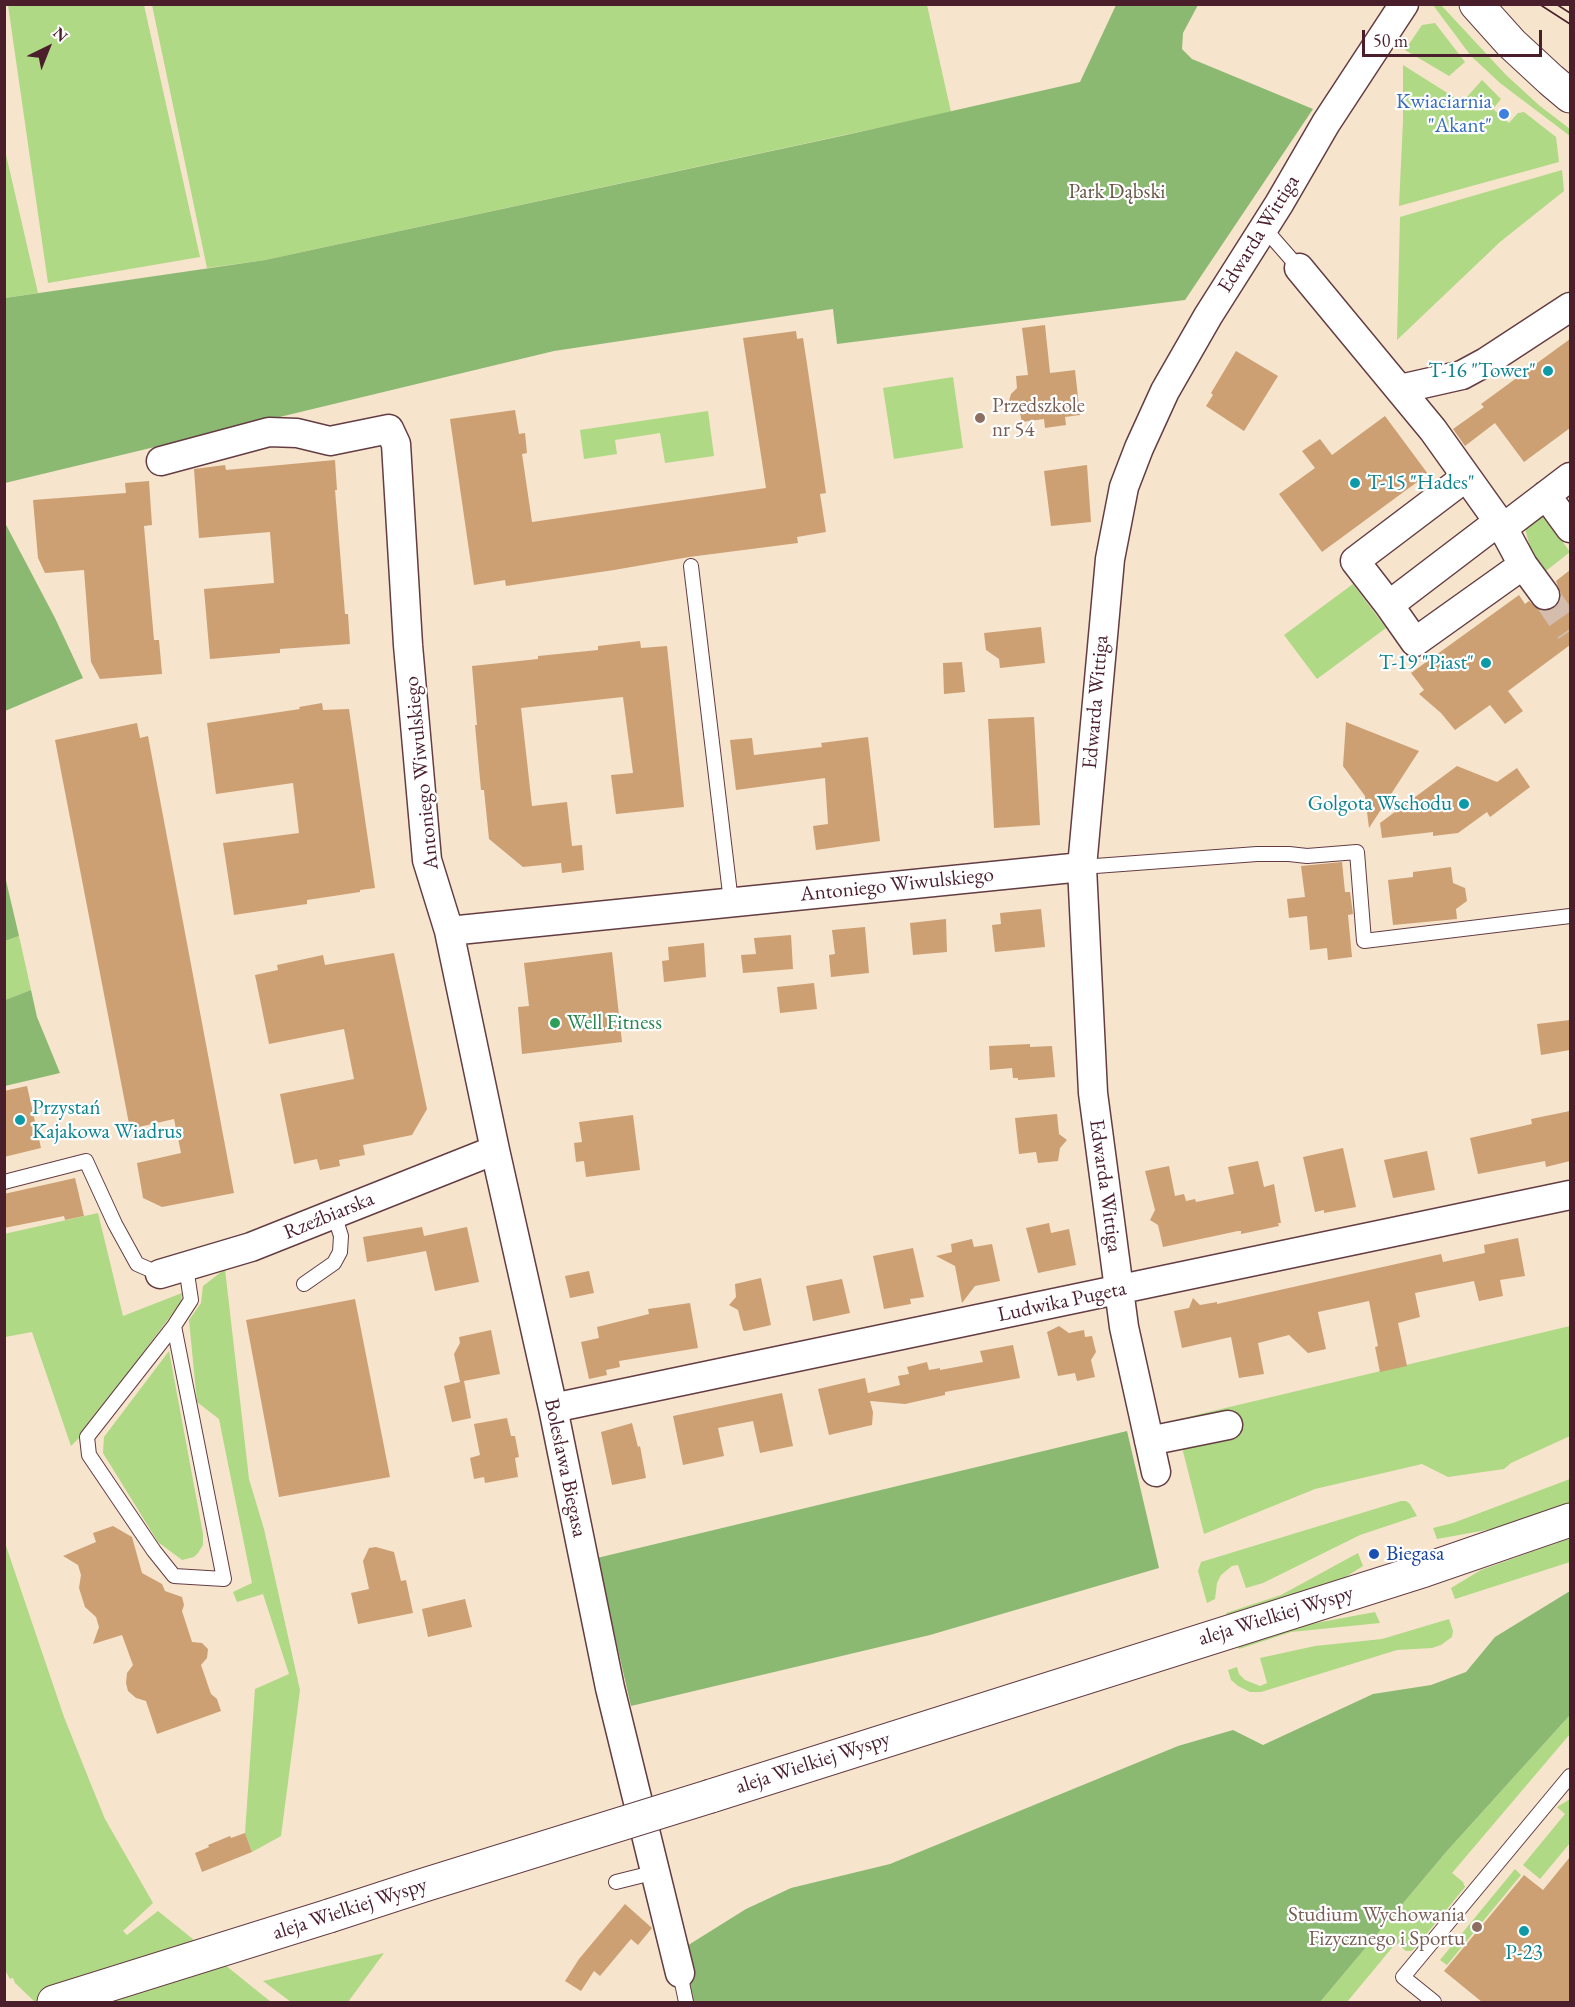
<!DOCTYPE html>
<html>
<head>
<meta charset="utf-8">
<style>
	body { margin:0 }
	#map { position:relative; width:1575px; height:2007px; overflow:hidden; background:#f6e4cd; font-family:"EB Garamond",serif }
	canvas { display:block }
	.frame { position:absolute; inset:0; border:6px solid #4a1f2b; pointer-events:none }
	.north { position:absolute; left:18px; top:18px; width:60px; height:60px; -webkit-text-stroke:4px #fff; paint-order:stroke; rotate:43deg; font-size:16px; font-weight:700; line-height:24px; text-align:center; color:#4a1f2b }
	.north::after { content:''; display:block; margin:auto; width:21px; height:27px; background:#4a1f2b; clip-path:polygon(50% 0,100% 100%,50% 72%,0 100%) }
	.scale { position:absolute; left:1362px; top:30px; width:180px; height:27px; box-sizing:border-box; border:3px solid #4a1f2b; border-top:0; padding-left:8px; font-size:18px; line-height:21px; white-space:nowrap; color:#4a1f2b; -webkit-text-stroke:4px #fff; paint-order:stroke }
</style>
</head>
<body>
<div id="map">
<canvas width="1575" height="2007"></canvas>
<div class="frame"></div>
<div class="north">N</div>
<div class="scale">50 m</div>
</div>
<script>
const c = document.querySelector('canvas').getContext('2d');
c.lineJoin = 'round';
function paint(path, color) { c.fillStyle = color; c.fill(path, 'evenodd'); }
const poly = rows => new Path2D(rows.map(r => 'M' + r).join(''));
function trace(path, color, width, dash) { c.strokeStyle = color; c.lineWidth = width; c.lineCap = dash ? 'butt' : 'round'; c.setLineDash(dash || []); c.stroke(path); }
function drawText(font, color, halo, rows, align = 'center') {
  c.font = font + ' "EB Garamond",serif'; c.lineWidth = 4.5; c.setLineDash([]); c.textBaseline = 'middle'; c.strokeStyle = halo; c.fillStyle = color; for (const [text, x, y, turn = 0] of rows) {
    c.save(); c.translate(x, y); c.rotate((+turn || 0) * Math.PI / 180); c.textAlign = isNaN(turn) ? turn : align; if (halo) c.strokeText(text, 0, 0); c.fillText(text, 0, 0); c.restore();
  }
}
const green = poly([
	[8,5,144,5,200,257,48,283],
	[152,5,927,5,951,112,265,260,207,268],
	[1433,5,1441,5,1506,75,1540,106,1570,129,1570,136,1500,83,1471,56],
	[1435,23,1465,62,1449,76,1405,50,1422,25],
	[1403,65,1457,99,1467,97,1482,80,1501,99,1493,109,1509,123,1518,113,1524,112,1556,137,1559,162,1399,206,1403,121],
	[4,146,38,293,5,298,4,298],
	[1562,170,1564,191,1500,242,1397,340,1400,217],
	[953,377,963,448,894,459,883,388],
	[708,411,714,456,665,463,660,433,615,440,617,454,584,459,580,430],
	[1539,509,1570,552,1542,574,1532,556,1526,532,1526,526],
	[1353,584,1386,628,1317,679,1284,635],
	[19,936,31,990,5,1000,5,941],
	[98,1213,123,1316,182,1293,181,1302,80,1437,71,1446,32,1332,5,1337,4,1234],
	[225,1269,249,1479,264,1529,300,1690,281,1836,252,1852,245,1833,255,1689,289,1674,263,1594,237,1602,233,1592,252,1583,219,1419,197,1402,189,1320,201,1303,203,1286],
	[1570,1326,1570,1436,1511,1463,1504,1469,1448,1477,1422,1464,1315,1489,1204,1534,1175,1420],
	[169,1351,203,1534,203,1545,198,1553,194,1557,182,1560,158,1542,103,1453,104,1437],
	[1570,1479,1570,1505,1508,1526,1437,1539,1433,1528,1453,1523],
	[1401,1501,1406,1501,1410,1504,1417,1516,1360,1535,1263,1583,1246,1588,1238,1565,1232,1566,1221,1575,1217,1583,1215,1599,1207,1603,1198,1571,1201,1562],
	[1570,1538,1570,1562,1455,1599,1451,1588,1481,1570],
	[4,1540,64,1717,90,1782,105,1819,153,1903,123,1931,127,1935,158,1911,271,2002,32,2002,13,1985,4,1968],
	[1358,1553,1363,1566,1344,1578,1326,1587,1227,1616,1226,1613,1281,1595],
	[1375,1612,1380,1623,1291,1632,1239,1649,1237,1644,1305,1625],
	[1449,1619,1453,1631,1452,1637,1441,1645,1432,1648,1397,1650,1261,1692,1250,1692,1238,1686,1231,1680,1228,1670,1237,1667,1239,1674,1245,1680,1260,1686,1267,1683,1260,1658,1315,1646,1382,1639],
	[1570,1715,1570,1734,1452,1873,1463,1882,1465,1887,1415,1948,1411,1951,1406,1951,1396,1943,1347,2002,1320,2002,1447,1851],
	[1570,1799,1570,1843,1540,1879,1523,1865,1565,1814,1557,1807],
	[1515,1869,1521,1875,1447,1965,1440,1960],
	[384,1953,348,2002,291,2002,263,1981]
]);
const forest = poly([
	[1116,5,1198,5,1183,33,1182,49,1192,59,1313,109,1185,300,837,344,833,309,554,351,5,483,5,298,265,260,846,135,1080,82],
	[4,521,55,618,83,678,5,711],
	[4,872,19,936,5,941,4,941],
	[31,990,37,1017,60,1073,5,1086,5,1000],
	[1127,1431,1159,1568,930,1635,631,1706,597,1558],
	[1570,1591,1570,1715,1447,1851,1320,2002,693,2002,682,1949,746,1909,791,1888,890,1864,1178,1746,1233,1730,1263,1745,1373,1694,1431,1685,1466,1672,1495,1637]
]);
const pier = poly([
	[13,1978,15,1983,35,2002,5,2002,5,1980]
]);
const building = poly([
	[1045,325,1050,373,1075,370,1080,415,1065,417,1066,425,1045,428,1044,419,1022,422,1020,413,1009,401,1011,394,1017,388,1016,376,1028,375,1022,328],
	[796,331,797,339,803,338,807,364,826,493,820,494,826,532,797,537,798,543,689,557,614,570,506,586,505,580,474,585,450,419,515,410,519,434,525,433,527,453,522,454,532,522,766,488,743,338],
	[1570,339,1570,428,1524,462,1495,423,1465,446,1453,429,1484,407,1481,404],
	[1236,351,1278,376,1244,431,1206,406,1213,395,1211,393],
	[1385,416,1428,474,1322,552,1279,494,1315,468,1302,451,1320,439,1332,455],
	[335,460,337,490,335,490,345,614,348,614,350,644,280,649,280,653,210,659,204,589,274,583,270,532,199,538,194,469,225,465,226,470],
	[1087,465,1091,522,1051,526,1044,471],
	[149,481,152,525,144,526,154,640,159,640,162,674,100,679,91,662,84,570,45,573,38,558,33,500,126,493,125,483],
	[1570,570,1570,645,1508,691,1523,711,1505,724,1490,705,1455,730,1441,713,1419,694,1424,690,1411,673,1519,595,1525,604,1529,601,1539,610,1547,611,1554,609,1560,602,1561,594,1556,581],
	[1041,627,1045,663,1000,668,999,659,986,650,984,633],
	[640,641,641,648,667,646,684,807,616,814,611,775,633,773,623,697,521,708,532,806,567,802,572,846,582,845,584,870,562,873,561,863,523,867,489,839,484,790,481,790,475,725,477,725,472,666,538,659,538,656,598,650,598,646],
	[962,662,965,692,944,694,943,663],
	[322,703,323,710,349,709,375,888,360,890,360,892,307,900,307,904,234,915,223,843,299,833,293,783,216,794,207,723,300,709,299,707],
	[1034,717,1040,825,994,828,988,719],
	[1346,722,1419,751,1369,828,1365,796,1343,766],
	[137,723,140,738,148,736,234,1193,162,1207,143,1198,137,1163,181,1153,174,1119,130,1129,55,740],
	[868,737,880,841,816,850,813,826,828,824,825,778,736,790,730,740,752,738,754,755,822,747,821,743],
	[1457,766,1497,782,1517,768,1530,787,1490,817,1487,812,1458,833,1433,836,1433,832,1382,838,1380,823],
	[1342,862,1345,892,1350,892,1353,914,1348,915,1352,957,1328,960,1327,948,1310,950,1307,916,1289,918,1287,899,1305,897,1301,866],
	[1451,867,1453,883,1465,888,1467,901,1456,909,1457,919,1393,925,1388,880,1413,877,1413,872],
	[1041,909,1045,947,995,952,992,925,1001,924,1000,913],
	[946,919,947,952,913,955,910,923],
	[865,927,869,973,831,977,829,955,835,954,832,930],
	[791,935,793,969,743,973,741,955,756,954,754,938],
	[704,943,706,977,664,982,662,961,669,960,668,947],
	[612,952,622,1042,522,1054,518,1007,529,1006,524,963],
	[394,953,427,1109,412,1135,363,1145,365,1155,339,1160,340,1166,320,1170,317,1159,294,1164,280,1094,354,1079,344,1029,269,1044,255,975,278,970,277,965,323,955,325,965],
	[814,983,817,1009,780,1013,777,987],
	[1570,1020,1570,1050,1541,1055,1537,1024],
	[1030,1044,1030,1047,1052,1046,1055,1077,1018,1080,1018,1078,1013,1078,1012,1068,990,1070,989,1046],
	[27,1086,41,1148,4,1157,4,1091],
	[1570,1111,1570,1161,1546,1167,1545,1161,1478,1174,1470,1138,1532,1124,1531,1119],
	[1057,1114,1059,1134,1067,1140,1060,1148,1058,1161,1038,1163,1036,1152,1019,1154,1015,1118],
	[633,1115,640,1170,586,1177,584,1161,576,1162,574,1143,582,1142,579,1122],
	[1343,1148,1356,1207,1324,1213,1324,1210,1315,1212,1303,1157],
	[1427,1151,1435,1190,1393,1198,1384,1160],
	[1258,1161,1264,1187,1274,1184,1281,1223,1278,1223,1279,1226,1241,1234,1241,1231,1238,1231,1163,1247,1158,1225,1150,1220,1155,1210,1145,1171,1169,1166,1175,1196,1184,1194,1186,1201,1195,1199,1196,1202,1234,1194,1228,1167],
	[75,1178,84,1216,65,1220,64,1216,4,1228,4,1194],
	[1049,1223,1051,1233,1069,1229,1076,1265,1038,1273,1026,1228],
	[422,1227,424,1236,467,1227,479,1282,435,1291,426,1251,367,1262,363,1237],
	[1518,1238,1525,1276,1500,1280,1503,1296,1479,1301,1474,1281,1415,1293,1420,1317,1398,1323,1407,1366,1380,1372,1375,1347,1378,1346,1369,1301,1318,1312,1326,1349,1308,1353,1289,1335,1258,1343,1264,1374,1239,1378,1231,1337,1182,1348,1174,1311,1189,1308,1193,1298,1200,1305,1217,1302,1217,1304,1441,1254,1443,1262,1485,1253,1484,1245],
	[972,1239,974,1247,992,1244,1000,1281,975,1286,962,1303,955,1266,936,1256,952,1252,951,1244],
	[913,1248,924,1297,910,1299,911,1304,884,1309,873,1256],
	[589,1271,594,1293,570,1298,565,1276],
	[761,1278,771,1325,745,1331,743,1330,738,1310,729,1305,736,1297,735,1284],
	[842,1279,850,1313,813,1321,806,1286],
	[355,1299,390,1477,279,1497,246,1320],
	[690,1303,698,1348,619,1361,620,1367,606,1370,607,1375,589,1379,581,1342,599,1338,597,1327,649,1314,648,1309],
	[1059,1326,1069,1333,1084,1330,1085,1337,1092,1336,1096,1352,1091,1360,1095,1377,1077,1381,1075,1373,1058,1376,1047,1332],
	[491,1330,500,1374,464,1381,471,1418,452,1422,444,1386,460,1382,454,1354,460,1343,459,1337],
	[1013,1345,1020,1378,945,1392,945,1395,905,1404,870,1401,873,1412,872,1425,829,1435,818,1389,865,1378,868,1393,900,1385,898,1376,909,1374,907,1367,927,1362,929,1370,940,1368,940,1370,983,1362,980,1351],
	[782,1393,793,1446,760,1453,753,1421,718,1428,724,1456,683,1465,673,1416],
	[507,1418,511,1436,515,1436,519,1457,515,1458,518,1477,485,1483,484,1477,474,1479,470,1458,480,1455,474,1424],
	[632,1423,638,1447,640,1446,646,1478,612,1485,601,1432],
	[113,1526,132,1537,142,1573,162,1584,165,1591,182,1597,184,1605,182,1611,192,1642,202,1643,208,1649,207,1658,201,1665,211,1694,217,1699,221,1711,157,1734,146,1701,136,1698,128,1691,126,1683,127,1673,133,1665,122,1635,93,1644,99,1627,96,1617,85,1607,79,1588,81,1575,78,1565,63,1556,96,1542,93,1533],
	[376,1547,394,1552,401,1581,406,1580,413,1613,358,1624,351,1593,369,1589,363,1561,369,1548],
	[465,1599,472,1627,428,1637,422,1609],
	[245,1833,252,1852,202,1872,195,1853,209,1847,208,1845,230,1836,231,1838],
	[1570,1857,1570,2002,1482,2002,1444,1971,1524,1875,1543,1890],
	[625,1904,652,1928,638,1945,631,1939,600,1976,594,1971,581,1991,565,1981,579,1959]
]);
const streetTunnel = poly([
	[1545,595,1570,631]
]);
const lane = poly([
	[1264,228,1299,268],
	[691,566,731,902],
	[1082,867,1257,854,1289,854,1307,856,1357,852,1364,941,1570,916],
	[4,1182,86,1161,115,1224,137,1264,160,1274],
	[304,1284,334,1263,340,1252,341,1236,334,1214],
	[174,1326,87,1437,89,1455,154,1551,174,1576,224,1579,174,1326,191,1300,186,1267],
	[616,1882,656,1872],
	[680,1973,686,2002],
	[1434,2002,1403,1977,1570,1776]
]);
const street = poly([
	[1299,268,1433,430,1503,528,1523,565,1545,595],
	[1400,389,1462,375,1486,362,1570,307],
	[161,461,269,432,297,433,330,441,389,429,396,444,408,645,427,860,449,931,495,1150,553,1408,610,1688,680,1973],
	[1466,477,1355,561,1389,605,1498,522],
	[1546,495,1570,528],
	[1503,528,1570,477],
	[1389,605,1415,642,1523,565],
	[449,931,1082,867],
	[160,1274,251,1247,495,1150],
	[553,1408,1570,1195],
	[1149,1441,1228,1425],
	[1156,1472,1124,1327,1093,1093,1082,867,1110,559,1124,487,1139,448,1165,391,1208,316,1279,204,1326,123,1404,4]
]);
const secondary = poly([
	[1476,4,1511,43,1551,80,1570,96],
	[711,1796,1425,1570,1570,1520],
	[54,2002,329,1916]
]);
const tram = poly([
	[1539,4,1570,24],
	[1556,4,1570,13]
]);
const secondaryBridge = poly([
	[329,1916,424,1885,711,1796]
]);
const markers = [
	[1504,114,6,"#3f7fe0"],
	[1548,371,6,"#0f9aa8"],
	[980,418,6,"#8d6e63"],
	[1355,483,6,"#0f9aa8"],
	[1486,663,6,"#0f9aa8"],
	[1464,804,6,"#0f9aa8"],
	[555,1023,6,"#2e9e5b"],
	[20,1120,6,"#0f9aa8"],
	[1374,1554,6,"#1a4fb4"],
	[1477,1927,6,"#8d6e63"],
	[1524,1931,6,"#0f9aa8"]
];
const shopNames = [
	["Kwiaciarnia",1492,102],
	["\"Akant\"",1492,126]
];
const parkNames = [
	["Park Dąbski",1117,192]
];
const streetNames = [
	["Edwarda Wittiga",1259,234,-58],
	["Edwarda Wittiga",1096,702,-85],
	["Antoniego Wiwulskiego",422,773,-96],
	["Antoniego Wiwulskiego",897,885,-6],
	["Edwarda Wittiga",1105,1186,82],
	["Rzeźbiarska",329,1216,-22],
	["Ludwika Pugeta",1062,1302,-12],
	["Bolesława Biegasa",565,1468,78],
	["aleja Wielkiej Wyspy",1276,1616,-17],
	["aleja Wielkiej Wyspy",813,1763,-18],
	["aleja Wielkiej Wyspy",350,1909,-18]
];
const cultureNames = [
	["T-16 \"Tower\"",1536,371],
	["T-15 \"Hades\"",1367,483,"left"],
	["T-19 \"Piast\"",1474,663],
	["Golgota Wschodu",1452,804],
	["Przystań",32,1108,"left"],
	["Kajakowa Wiadrus",32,1132,"left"],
	["P-23",1524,1953,"center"]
];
const educationNames = [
	["Przedszkole",992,406],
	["nr 54",992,430],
	["Studium Wychowania",1465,1915,"right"],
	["Fizycznego i Sportu",1465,1939,"right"]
];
const leisureNames = [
	["Well Fitness",567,1023]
];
const transitNames = [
	["Biegasa",1386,1554]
];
paint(green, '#afd984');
paint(forest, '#8bb972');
paint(pier, '#f6e4cd');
paint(building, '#cca073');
trace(streetTunnel, '#d4bdad', 28, [28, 14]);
trace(lane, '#643d43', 16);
trace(street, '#643d43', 31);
trace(secondary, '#643d43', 35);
trace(lane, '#fff', 14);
trace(street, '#fff', 28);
trace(secondary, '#fff', 33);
trace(tram, '#4a1f2b', 1.5);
trace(secondaryBridge, '#643d43', 35, []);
trace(secondaryBridge, '#fff', 33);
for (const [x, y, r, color] of markers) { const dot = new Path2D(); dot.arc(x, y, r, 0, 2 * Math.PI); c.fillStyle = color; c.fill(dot); trace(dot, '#fff', 2); }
drawText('21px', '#366cbe', '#fff', shopNames, 'right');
drawText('21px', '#685746', '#fff', parkNames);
drawText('21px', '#4a1f2b', '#fff', streetNames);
drawText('21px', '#0d838f', '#fff', cultureNames, 'right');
drawText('21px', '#785e54', '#fff', educationNames, 'left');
drawText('21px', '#27864d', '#fff', leisureNames, 'left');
drawText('21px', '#164399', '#fff', transitNames, 'left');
</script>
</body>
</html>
